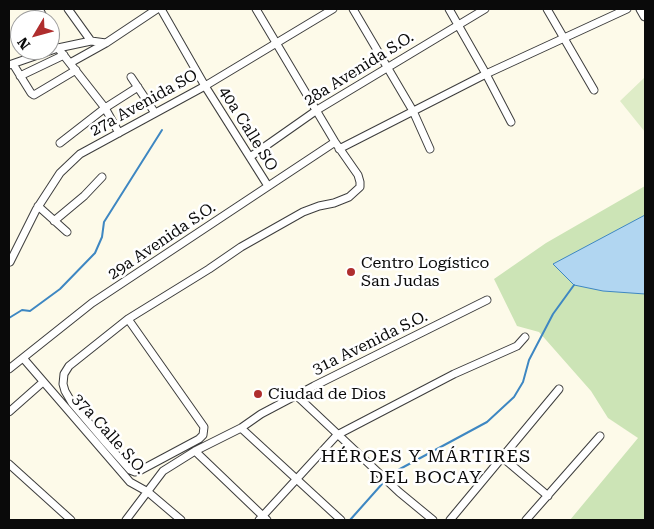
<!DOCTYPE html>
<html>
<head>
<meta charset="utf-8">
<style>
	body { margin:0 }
	#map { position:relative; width:654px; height:529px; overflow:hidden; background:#fdfae9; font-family:"Roboto Serif",serif }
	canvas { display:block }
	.frame { position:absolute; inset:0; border:10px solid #0a0a0a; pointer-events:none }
	.north { position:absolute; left:10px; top:10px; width:50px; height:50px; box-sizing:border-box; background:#fff; border:1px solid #9d9d9d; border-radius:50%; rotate:233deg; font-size:14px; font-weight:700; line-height:20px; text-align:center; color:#0a0a0a }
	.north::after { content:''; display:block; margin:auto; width:18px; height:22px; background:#af2e2e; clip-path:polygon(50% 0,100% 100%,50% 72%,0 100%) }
</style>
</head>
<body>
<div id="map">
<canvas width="654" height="529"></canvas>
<div class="frame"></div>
<div class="north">N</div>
</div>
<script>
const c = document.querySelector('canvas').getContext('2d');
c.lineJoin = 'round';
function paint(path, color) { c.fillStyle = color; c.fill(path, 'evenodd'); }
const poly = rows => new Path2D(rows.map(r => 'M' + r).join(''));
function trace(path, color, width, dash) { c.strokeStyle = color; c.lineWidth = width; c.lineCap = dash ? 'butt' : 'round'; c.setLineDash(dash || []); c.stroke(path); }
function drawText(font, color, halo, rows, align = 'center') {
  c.font = font + ' "Roboto Serif",serif'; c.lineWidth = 5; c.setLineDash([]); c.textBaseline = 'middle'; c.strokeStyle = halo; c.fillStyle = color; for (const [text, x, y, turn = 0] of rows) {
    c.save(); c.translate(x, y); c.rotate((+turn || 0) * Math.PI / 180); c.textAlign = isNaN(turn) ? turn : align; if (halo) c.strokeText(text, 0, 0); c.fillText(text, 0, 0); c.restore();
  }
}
const green = poly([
	[645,186,645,520,570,520,638,438,608,418,591,391,539,332,517,326,494,279,546,243]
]);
const pitch = poly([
	[645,77,645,132,620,101]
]);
const water = poly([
	[645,215,645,294,603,291,574,285,553,264,645,215]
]);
const stream = poly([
	[9,318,22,310,30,311,60,289,95,253,102,237,104,222,162,130],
	[350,520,382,484,398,470,487,422,514,397,523,382,529,360,553,314,574,285]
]);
const minor = poly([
	[39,9,45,20],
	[68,9,91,41],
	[161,9,205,86,268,186],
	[353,9,413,111,430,149],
	[449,9,486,74,511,122],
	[547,9,594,90],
	[58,48,105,108,119,133],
	[70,63,106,43,157,9],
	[13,64,31,93,34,95,76,70],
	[9,65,58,48,91,41,106,43],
	[20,76,64,55],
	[131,77,155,113],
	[60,143,105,108,138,87],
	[339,149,486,74,627,9],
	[250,157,317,110,485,9],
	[38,206,67,232],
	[54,221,84,196,102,177],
	[10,262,36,210,60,173,80,154,205,86,333,9],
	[128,319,204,427,203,435,199,439,141,470,135,472,130,470,106,443,72,403,65,391,63,384,64,374,69,366,128,319,209,269,241,247,303,212,319,206,334,203,349,197,360,187,360,182,358,175,335,142,256,9],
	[23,358,130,482,148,492,181,520],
	[9,369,92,303,335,142],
	[296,395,399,492,433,520],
	[9,412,43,382],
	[241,428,341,520],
	[195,451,267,520],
	[502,457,548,496],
	[9,464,71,520],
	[126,520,163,471,195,451,241,428,261,414,314,386,487,300],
	[259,520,337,435,454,374,517,346,525,337],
	[450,520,559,389],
	[526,520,600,436]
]);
const tertiary = poly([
	[641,9,645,16]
]);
const markers = [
	[351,272,5,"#af2e2e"],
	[258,394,5,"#af2e2e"]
];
const streetNames = [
	["28a Avenida S.O.",359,69,-32],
	["27a Avenida SO",144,103,-29],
	["40a Calle SO",248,129,58],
	["29a Avenida S.O.",162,241,-34],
	["31a Avenida S.O.",370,343,-26],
	["37a Calle S.O.",109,434,48]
];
const poiNames = [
	["Centro Logístico",361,263],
	["San Judas",361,281],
	["Ciudad de Dios",268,394]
];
const neighbourhoodNames = [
	["HÉROES Y MÁRTIRES",426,457],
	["DEL BOCAY",426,478]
];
paint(green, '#cce4b6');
paint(pitch, '#deecc7');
paint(water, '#b1d6f1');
trace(water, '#3e87c2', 1);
trace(stream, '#3e87c2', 2);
trace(minor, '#3d3d3d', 9);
trace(tertiary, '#3d3d3d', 11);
trace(minor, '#fff', 7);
trace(tertiary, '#fff', 9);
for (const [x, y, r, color] of markers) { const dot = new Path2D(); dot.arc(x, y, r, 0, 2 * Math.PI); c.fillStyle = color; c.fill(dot); trace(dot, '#fff', 2); }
drawText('16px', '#0a0a0a', '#fff', streetNames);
drawText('16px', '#0a0a0a', '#fff', poiNames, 'left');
c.letterSpacing = '1px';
drawText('18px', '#0a0a0a', '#fff', neighbourhoodNames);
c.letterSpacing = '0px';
</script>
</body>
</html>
